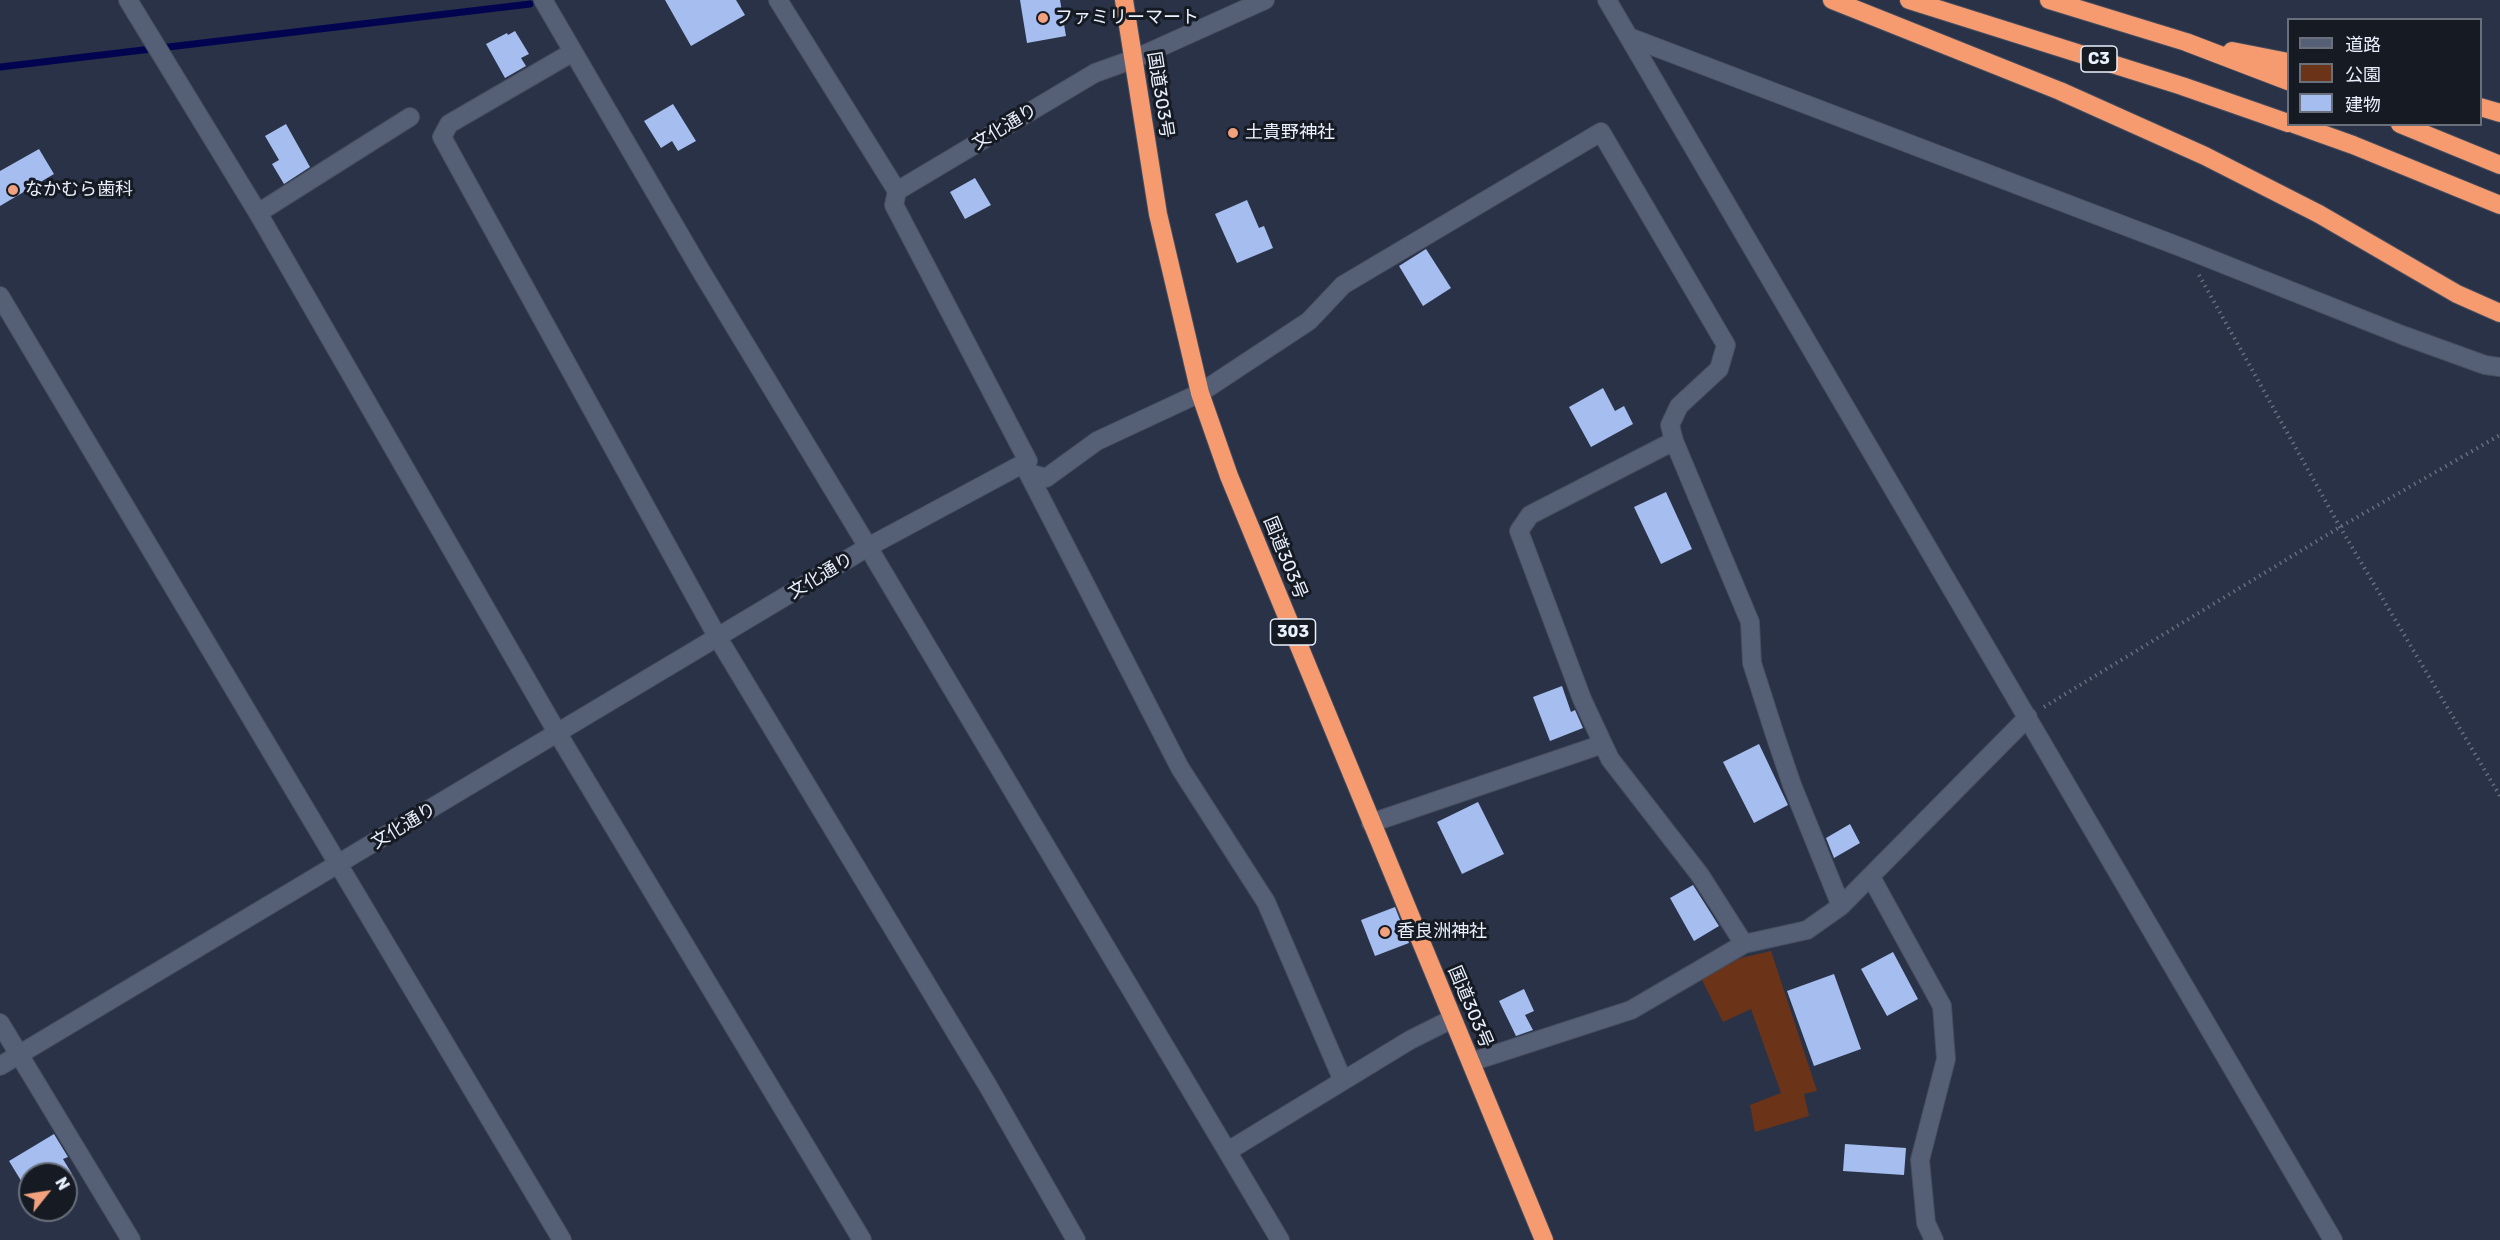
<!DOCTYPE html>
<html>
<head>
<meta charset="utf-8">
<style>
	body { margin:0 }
	#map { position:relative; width:2500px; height:1240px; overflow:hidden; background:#293246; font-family:Rubik,"Noto Sans JP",sans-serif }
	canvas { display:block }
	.legend { position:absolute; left:2287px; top:18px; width:195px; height:108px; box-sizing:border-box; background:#151a23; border:2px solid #6a707b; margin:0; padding:8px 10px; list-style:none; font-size:18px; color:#eaf1fe }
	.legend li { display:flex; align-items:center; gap:12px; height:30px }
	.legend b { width:30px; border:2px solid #6a707b }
	.north { position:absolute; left:18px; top:1162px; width:60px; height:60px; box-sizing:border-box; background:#151a23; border:2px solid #6a707b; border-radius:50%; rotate:60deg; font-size:16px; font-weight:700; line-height:24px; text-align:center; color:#eaf1fe }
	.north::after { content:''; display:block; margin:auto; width:21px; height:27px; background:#f1a17d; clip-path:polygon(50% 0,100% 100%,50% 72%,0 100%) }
</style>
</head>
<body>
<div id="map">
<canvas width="2500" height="1240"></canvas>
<ul class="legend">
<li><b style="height:8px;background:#555f76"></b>道路</li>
<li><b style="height:16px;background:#6b3419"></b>公園</li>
<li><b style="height:16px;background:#a6bdf0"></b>建物</li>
</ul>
<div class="north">N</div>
</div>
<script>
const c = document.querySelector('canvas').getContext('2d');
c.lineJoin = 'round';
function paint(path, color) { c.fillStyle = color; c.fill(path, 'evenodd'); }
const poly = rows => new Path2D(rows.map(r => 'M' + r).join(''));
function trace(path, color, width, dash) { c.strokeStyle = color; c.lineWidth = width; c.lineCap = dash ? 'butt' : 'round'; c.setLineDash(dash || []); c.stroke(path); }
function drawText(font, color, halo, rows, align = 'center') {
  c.font = font + ' Rubik,"Noto Sans JP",sans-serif'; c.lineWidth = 6; c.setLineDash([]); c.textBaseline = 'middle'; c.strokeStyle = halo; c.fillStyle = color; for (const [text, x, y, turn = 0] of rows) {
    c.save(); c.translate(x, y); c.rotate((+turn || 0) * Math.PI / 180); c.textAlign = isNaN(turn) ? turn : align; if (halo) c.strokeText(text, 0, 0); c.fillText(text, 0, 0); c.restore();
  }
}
const green = poly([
	[1771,951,1817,1091,1804,1094,1809,1116,1755,1132,1750,1105,1781,1093,1751,1009,1723,1022,1701,978,1741,958]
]);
const stream = poly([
	[0,67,530,4]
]);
const building = poly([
	[665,0,736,0,745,15,691,46],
	[1020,0,1060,0,1066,36,1027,43],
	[515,31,529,54,521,58,526,66,505,78,486,44,507,33,508,35],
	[673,104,696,141,678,151,672,141,661,148,644,121],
	[286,124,310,167,284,184,272,164,279,160,265,136],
	[39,149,54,174,0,206,0,171],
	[975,178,991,205,965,219,950,192],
	[1247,200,1259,228,1264,226,1273,248,1237,263,1215,214],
	[1426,249,1451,288,1423,306,1399,266],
	[1603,388,1615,411,1624,406,1633,424,1591,447,1569,407],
	[1666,492,1692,549,1661,564,1634,507],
	[1562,686,1571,712,1575,710,1583,728,1550,741,1533,697],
	[1759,744,1788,805,1754,823,1723,762],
	[1478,802,1504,854,1462,874,1437,822],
	[1850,824,1860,843,1834,858,1826,838],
	[1693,885,1719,926,1694,941,1670,898],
	[1395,907,1409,943,1375,956,1361,920],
	[1893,952,1918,999,1887,1016,1861,969],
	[1834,974,1861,1049,1814,1066,1787,991],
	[1524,989,1534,1011,1525,1015,1533,1030,1516,1036,1499,1001],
	[54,1134,68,1157,63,1159,72,1174,30,1174,30,1180,23,1184,9,1161],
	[1845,1144,1906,1148,1904,1175,1843,1171]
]);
const path = poly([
	[2199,275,2340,527,2500,796],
	[2044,707,2340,527,2500,435]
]);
const street = poly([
	[128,0,258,213,558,734,862,1240],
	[543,0,701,271,868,547,1280,1240],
	[778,0,897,191],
	[1607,0,2333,1240],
	[1629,37,2183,248,2402,335,2485,365,2500,367],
	[573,52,449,124,442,137,718,638,988,1086,1076,1240],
	[258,213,410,117],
	[0,296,562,1240],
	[1674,441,1530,515,1519,531,1582,699,1610,759,1700,875,1744,944],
	[1371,823,1603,744],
	[1871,877,1942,1006,1946,1059,1920,1160,1926,1223,1934,1240],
	[0,1023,131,1240],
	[1471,1062,1631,1010,1744,944,1807,930,1841,906,2028,717],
	[1343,1081,1266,902,1180,768,1028,473,1046,478,1097,441,1200,393,1309,321,1343,285,1601,132,1726,345,1719,369,1679,406,1670,425,1674,441,1750,622,1752,663,1775,735,1792,785,1841,906],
	[1228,1151,1410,1040,1452,1019]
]);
const secondary = poly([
	[0,1066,868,547,1028,461,894,205,897,191,1095,73,1134,59,1265,0]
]);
const highway = poly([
	[1124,0,1158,214,1200,393,1229,476,1544,1240],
	[1832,0,2060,91,2205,156,2319,214,2457,294,2500,313],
	[1909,0,2182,86,2288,123],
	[2049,0,2186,42,2288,81],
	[2232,51,2288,62],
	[2480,107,2500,113],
	[2294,124,2353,145,2500,205],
	[2400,124,2500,165]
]);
const markers = [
	[1043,18,6,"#f1a17d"],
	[1233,133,6,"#f1a17d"],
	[13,190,6,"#f1a17d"],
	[1385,932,6,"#f1a17d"]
];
const shields = [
	[2099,59,36],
	[1293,632,45]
];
const shieldNames = [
	["C3",2099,59],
	["303",1293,632]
];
const poiNames = [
	["ファミリーマート",1055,18],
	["土貴野神社",1245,133],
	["なかむら歯科",25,190],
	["香良洲神社",1397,932]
];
const streetNames = [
	["国道303号",1160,95,81],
	["文化通り",1005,127,-31],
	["国道303号",1285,558,68],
	["文化通り",821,576,-31],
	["文化通り",404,826,-31],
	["国道303号",1470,1007,67]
];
paint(green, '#6b3419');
trace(stream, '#020450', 7);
paint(building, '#a6bdf0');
trace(street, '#454d5e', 20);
trace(secondary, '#454d5e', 20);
trace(highway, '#454d5e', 20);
trace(path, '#666f81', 4, [1.5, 4.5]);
trace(street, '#555f76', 18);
trace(secondary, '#555f76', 18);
trace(highway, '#f69a70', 18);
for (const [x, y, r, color] of markers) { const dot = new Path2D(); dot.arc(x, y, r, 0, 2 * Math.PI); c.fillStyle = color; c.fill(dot); trace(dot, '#151a23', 2); }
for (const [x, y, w] of shields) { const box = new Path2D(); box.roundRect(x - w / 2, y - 13, w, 26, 4.5); c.fillStyle = '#151a23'; c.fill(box); trace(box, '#eaf1fe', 1.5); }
drawText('bold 16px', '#eaf1fe', null, shieldNames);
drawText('18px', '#eaf1fe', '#151a23', poiNames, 'left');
drawText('18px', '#eaf1fe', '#151a23', streetNames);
</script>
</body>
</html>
